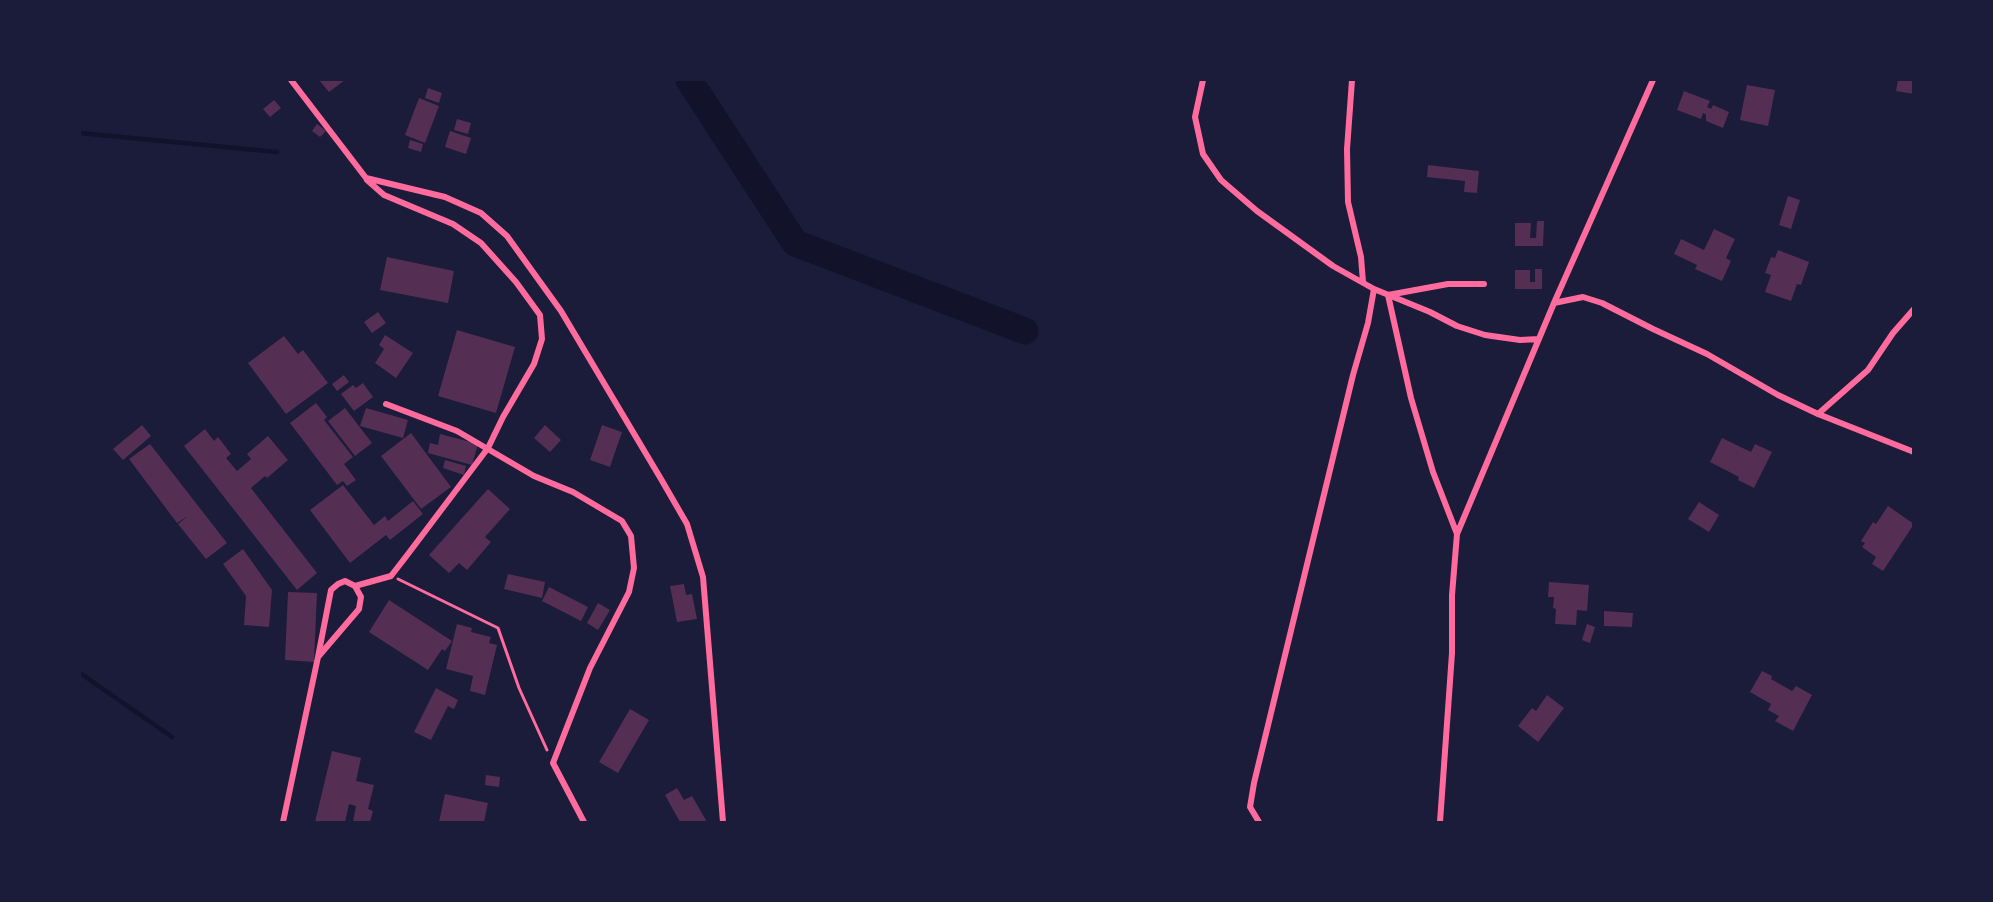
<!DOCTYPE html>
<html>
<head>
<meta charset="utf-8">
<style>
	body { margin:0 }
	#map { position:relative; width:1993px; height:902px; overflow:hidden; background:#1b1b3a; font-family:"PT Sans",sans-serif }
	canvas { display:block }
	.frame { position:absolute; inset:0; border:81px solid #1b1b3a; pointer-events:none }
</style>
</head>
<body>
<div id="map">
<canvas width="1993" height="902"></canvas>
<div class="frame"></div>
</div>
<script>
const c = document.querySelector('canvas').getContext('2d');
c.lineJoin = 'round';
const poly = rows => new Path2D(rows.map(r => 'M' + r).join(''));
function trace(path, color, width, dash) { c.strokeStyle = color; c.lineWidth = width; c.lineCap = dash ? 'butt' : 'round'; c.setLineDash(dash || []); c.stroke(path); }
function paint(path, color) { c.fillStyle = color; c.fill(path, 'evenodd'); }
const stream = poly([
	[80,133,277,152],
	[80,673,172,737]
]);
const river = poly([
	[689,80,795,243,1025,331]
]);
const building = poly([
	[319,80,345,80,329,92],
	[1898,80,1914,80,1914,94,1896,91],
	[1747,85,1775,90,1768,126,1740,120],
	[428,88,442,93,439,103,425,98],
	[1684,91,1710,101,1707,107,1711,109,1713,105,1729,112,1723,128,1706,121,1706,115,1703,113,1701,119,1677,110],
	[419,98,439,106,425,143,405,135],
	[274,100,281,108,270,117,263,109],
	[457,119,471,123,468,134,454,130],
	[317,124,326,131,320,137,312,131],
	[450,131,471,138,466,154,445,147],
	[410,140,423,144,421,152,408,148],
	[1428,165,1479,171,1477,193,1464,192,1465,181,1427,177],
	[1788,196,1800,200,1791,229,1779,225],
	[1537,221,1544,221,1543,246,1515,246,1515,223,1531,223,1530,238,1536,238],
	[1714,229,1735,239,1726,258,1731,261,1722,281,1695,269,1697,265,1674,254,1681,239,1704,250],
	[1778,250,1809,262,1801,285,1797,284,1791,301,1765,292,1771,275,1765,273,1771,257,1775,258],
	[387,257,454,271,448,303,380,290],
	[1535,269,1542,269,1542,289,1515,289,1515,270,1530,270,1530,282,1535,282],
	[378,312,386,323,372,333,364,322],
	[457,330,515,347,496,413,438,396],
	[385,335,413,353,396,378,375,363,384,349,379,345],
	[284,336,298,354,303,350,328,383,286,414,248,363],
	[344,375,349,382,337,391,332,384],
	[363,383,373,397,354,411,341,394,353,385,356,388],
	[316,403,327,417,324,420,353,457,344,464,356,480,347,486,343,481,337,485,290,423],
	[345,408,372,443,355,456,328,421],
	[366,408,408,420,403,438,360,426],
	[142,425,151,436,123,460,113,449],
	[545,425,561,440,550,452,534,438],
	[602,425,622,432,610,467,590,460],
	[205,429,214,441,218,437,231,454,226,458,237,471,251,459,247,454,268,436,288,460,267,478,265,476,251,488,317,573,297,590,184,446],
	[411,433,451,487,421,509,381,456],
	[440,434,478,444,472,465,428,453,430,443,438,445],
	[1722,438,1751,452,1755,444,1772,452,1754,488,1738,480,1739,477,1710,462],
	[150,444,227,543,206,559,178,524,188,516,177,523,129,459],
	[445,460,466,466,464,475,443,468],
	[343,485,374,525,385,516,388,521,413,501,423,514,390,540,386,535,350,563,310,510],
	[488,489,510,509,485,537,491,542,467,570,459,563,449,573,429,555],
	[1699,502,1719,515,1709,532,1688,519],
	[1888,506,1914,524,1883,571,1872,564,1876,557,1862,547,1865,543,1861,541,1873,522,1876,524],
	[243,549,272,590,269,627,244,625,246,596,223,564],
	[508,574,545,582,542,598,504,589],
	[1549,582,1589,585,1587,611,1577,610,1576,625,1555,624,1556,609,1553,608,1554,597,1548,597],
	[684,584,686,595,692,594,697,619,677,622,670,586],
	[549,587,588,607,581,621,542,601],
	[288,592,317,593,314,662,285,660],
	[389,600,452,641,445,651,442,649,428,670,369,632],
	[598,603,610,610,598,630,587,623],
	[1604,611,1633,613,1632,627,1604,626],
	[457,624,472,628,471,632,491,637,489,643,497,645,485,695,470,691,473,676,446,669],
	[1587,624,1595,627,1590,643,1582,640],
	[1762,671,1772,676,1771,679,1792,691,1796,686,1812,695,1793,731,1775,721,1779,716,1768,710,1771,704,1750,692],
	[436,688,458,700,454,709,448,706,431,740,414,732],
	[1547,695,1564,708,1538,742,1518,726,1532,708,1536,711],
	[630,709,649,720,618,773,599,762],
	[332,751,361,758,356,781,374,785,368,809,373,811,370,822,353,822,356,806,349,804,345,822,315,822],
	[486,775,500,777,499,787,485,785],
	[677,788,684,800,692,796,707,822,680,822,665,795],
	[445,794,488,803,484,822,439,822]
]);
const path = poly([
	[398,579,498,628,519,688,547,750]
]);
const minor = poly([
	[291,80,366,178,445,197,481,213,507,236,561,311,661,479,687,524,703,577,723,822],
	[1203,80,1195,117,1203,154,1221,180,1257,211,1333,266,1374,289,1430,312,1457,326,1485,335,1520,340,1539,339],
	[1352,80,1347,149,1348,202,1361,257,1363,282],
	[1554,303,1583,297,1602,303,1653,329,1707,354,1778,395,1818,414,1914,452],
	[386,404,457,431,534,476,573,492,622,521,631,536,634,568,629,592,590,668,553,763,584,822],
	[1818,414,1868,370,1893,333,1914,309],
	[1457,534,1554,303,1653,80],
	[355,586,391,576,408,554,488,448,503,417,534,364,542,339,540,315,516,282,481,243,453,224,384,195,367,180],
	[283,822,318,657,359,609,361,597,355,586,345,581,338,584,331,590,318,657],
	[1259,822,1250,807,1254,783,1353,375,1368,323,1374,289],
	[1440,822,1452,653,1452,595,1457,534,1433,472,1411,398,1388,295,1448,284,1484,284]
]);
trace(stream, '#12122b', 4.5);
trace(river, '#12122b', 27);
paint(building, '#542f53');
trace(path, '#ff6b9d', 3);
trace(minor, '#ff6b9d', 6);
</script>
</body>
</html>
